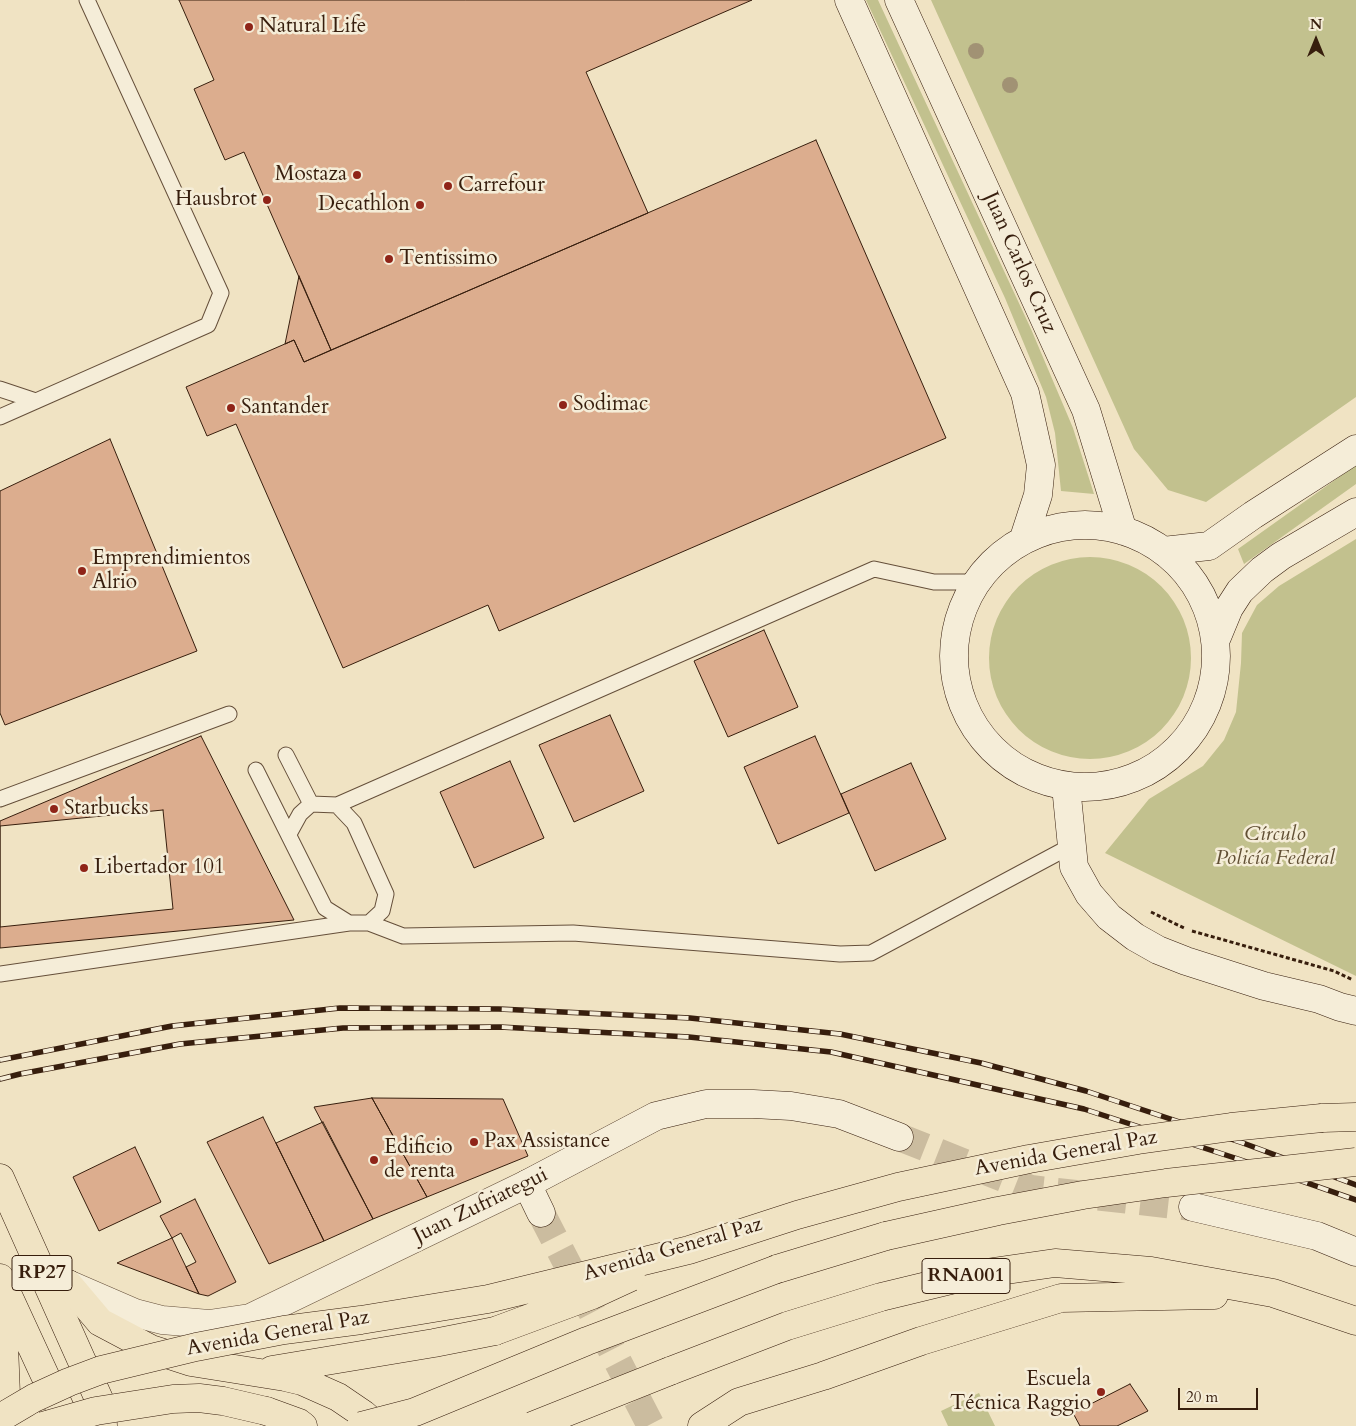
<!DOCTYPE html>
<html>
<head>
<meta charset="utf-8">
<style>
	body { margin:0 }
	#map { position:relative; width:1356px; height:1426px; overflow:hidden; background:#f0e3c3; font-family:Cardo,serif }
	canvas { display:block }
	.north { position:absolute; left:1291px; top:15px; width:50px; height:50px; -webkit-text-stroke:4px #f5edd8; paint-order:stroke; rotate:0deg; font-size:14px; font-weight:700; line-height:20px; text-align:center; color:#371e0d }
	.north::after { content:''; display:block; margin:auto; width:18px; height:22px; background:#371e0d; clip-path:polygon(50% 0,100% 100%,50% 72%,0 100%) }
	.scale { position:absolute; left:1178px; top:1388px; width:80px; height:22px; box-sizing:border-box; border:2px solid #371e0d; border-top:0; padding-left:6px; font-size:15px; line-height:18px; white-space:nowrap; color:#371e0d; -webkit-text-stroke:4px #f5edd8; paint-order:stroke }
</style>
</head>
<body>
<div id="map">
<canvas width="1356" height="1426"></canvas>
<div class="north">N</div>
<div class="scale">20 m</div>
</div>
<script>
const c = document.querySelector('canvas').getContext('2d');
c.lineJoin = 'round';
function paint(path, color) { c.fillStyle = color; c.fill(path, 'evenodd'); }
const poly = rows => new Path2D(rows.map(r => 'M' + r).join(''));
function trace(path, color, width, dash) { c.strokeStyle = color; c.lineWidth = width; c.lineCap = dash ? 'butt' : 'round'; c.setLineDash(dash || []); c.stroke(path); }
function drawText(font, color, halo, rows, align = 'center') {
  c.font = font + ' Cardo,serif'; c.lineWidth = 5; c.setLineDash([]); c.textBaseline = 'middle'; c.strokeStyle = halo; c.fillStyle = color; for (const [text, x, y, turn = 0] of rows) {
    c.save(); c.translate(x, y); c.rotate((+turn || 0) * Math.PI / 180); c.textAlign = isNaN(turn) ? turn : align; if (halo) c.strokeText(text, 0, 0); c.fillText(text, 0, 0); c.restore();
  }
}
const green = poly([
	[866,0,878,0,1031,329,1073,428,1094,494,1061,491,1055,433,1046,397,1005,298],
	[931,0,1356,0,1356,397,1206,502,1168,490,1134,449],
	[1356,465,1356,484,1244,564,1238,549],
	[1356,539,1356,976,1105,853,1149,799,1203,766,1224,740,1236,712,1241,663,1242,633,1257,605,1279,586],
	'989 658a101 101 0 1 1 202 0a101 101 0 1 1-202 0Z',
	[979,1393,995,1426,948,1426,941,1411]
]);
const building = poly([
	[179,0,752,0,586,72,648,213,331,350,244,152,225,160,194,89,214,80,179,0],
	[816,140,946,438,499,631,488,605,343,668,236,424,207,436,186,387,294,340,304,362,816,140],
	[299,276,331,350,304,362,294,340,285,344,299,276],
	[110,439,197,651,5,725,0,713,0,491,110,439],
	[764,630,798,707,728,737,694,661,764,630],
	[610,715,644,791,574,822,539,745,610,715],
	[201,736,294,920,0,948,0,821,201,736],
	[815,736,849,813,778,844,744,767,815,736],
	[510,761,544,838,474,868,440,792,510,761],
	[911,763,946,839,875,871,841,794,911,763],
	[163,810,173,909,0,927,0,826,163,810],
	[372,1098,503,1099,528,1156,427,1197,372,1098],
	[372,1098,427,1197,373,1219,314,1107,372,1098],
	[263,1117,324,1241,269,1264,207,1142,263,1117],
	[323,1122,373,1219,324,1241,276,1143,323,1122],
	[135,1147,161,1202,99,1231,73,1177,135,1147],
	[195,1199,236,1282,208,1296,199,1294,186,1267,196,1262,181,1233,172,1238,160,1216,195,1199],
	[172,1238,186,1267,199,1294,117,1263,172,1238],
	[1130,1384,1148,1411,1117,1426,1080,1426,1073,1413,1130,1384]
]);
const secondaryTunnel = poly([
	[899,1137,1031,1189,1193,1207],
	[541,1213,651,1426]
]);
const path = poly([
	[1151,912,1186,929],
	[1192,931,1334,971,1353,980]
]);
const lane = poly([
	[0,389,36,401],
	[0,417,208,325,221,293,87,0],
	[286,755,311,804],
	[256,770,325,908,349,923,369,923,382,911,386,894,354,823,337,805,311,804,300,814,289,834],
	[0,799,229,714],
	[337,805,874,569,934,582,977,582],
	[369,923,403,936,573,933,840,954,871,953,1071,846],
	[0,974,349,923]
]);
const street = poly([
	[68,1284,135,1313,162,1320,209,1324,250,1318,527,1184]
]);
const secondary = poly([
	[849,0,1025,393,1041,465,1038,495,1025,535],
	[899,0,1086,410,1123,531],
	'954 656a131 131 0 1 1 262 0a131 131 0 1 1-262 0Z',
	[1163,551,1209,546,1253,515,1356,449],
	[1217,637,1229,608,1240,591,1262,570,1281,556,1356,512],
	[1066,786,1074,867,1089,894,1109,917,1135,937,1158,950,1186,961,1264,986,1319,999,1340,1007,1356,1011],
	[1193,1207,1317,1236,1356,1252],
	[541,1213,527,1184,656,1116,706,1104,753,1104,791,1106,839,1114,899,1137]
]);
const primary = poly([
	[0,1178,102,1406,103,1426],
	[0,1278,65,1419,73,1426],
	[1,1406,6,1395,2,1295]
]);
const highway = poly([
	[1322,1118,1356,1117],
	[777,1269,886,1236],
	[68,1284,100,1322,151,1349,191,1362,285,1377,302,1381,338,1397,363,1414,377,1426],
	[272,1370,434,1343,495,1331],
	[670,1371,787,1326,881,1297,972,1275,1055,1263,1151,1271,1273,1293,1356,1321],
	[266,1411,299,1423,303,1426],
	[702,1426,739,1402,823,1376,921,1341,1061,1298,1214,1295]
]);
const rail = poly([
	[0,1060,172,1026,340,1008,499,1009,690,1018,840,1034,981,1063,1086,1091,1243,1143,1356,1185],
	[0,1079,20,1074,180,1044,343,1028,500,1027,689,1037,831,1052,1084,1109,1238,1159,1356,1200]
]);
const highwayBridge = poly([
	[886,1236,998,1211,1083,1195,1166,1183,1356,1162],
	[495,1331,592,1295,631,1277],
	[0,1418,34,1398,69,1382,101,1370,196,1347,284,1330,361,1320,488,1299,689,1250,797,1215,898,1187,1029,1159,1138,1140,1231,1127,1322,1118],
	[43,1426,96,1411,173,1399,199,1398,223,1401,266,1411],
	[361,1426,415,1412,587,1341,777,1269],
	[532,1426,670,1371]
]);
const trees = [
	[976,51],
	[1010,85]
];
const markers = [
	[249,27,5,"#8f2418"],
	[357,175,5,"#8f2418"],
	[448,186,5,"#8f2418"],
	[267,200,5,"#8f2418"],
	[420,205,5,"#8f2418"],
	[389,259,5,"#8f2418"],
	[563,405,5,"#8f2418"],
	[231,408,5,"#8f2418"],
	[82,571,5,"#8f2418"],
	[54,809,5,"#8f2418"],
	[84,868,5,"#8f2418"],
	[474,1142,5,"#8f2418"],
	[374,1160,5,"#8f2418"],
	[1101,1392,5,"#8f2418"]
];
const shields = [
	[42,1273,60],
	[966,1276,88]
];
const shieldNames = [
	["RP27",42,1273],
	["RNA001",966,1276]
];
const poiNames = [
	["Natural Life",259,27],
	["Mostaza",347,175,"right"],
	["Carrefour",458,186],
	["Hausbrot",257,200,"right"],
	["Decathlon",410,205,"right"],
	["Tentissimo",399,259],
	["Sodimac",573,405],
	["Santander",241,408],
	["Emprendimientos",92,559],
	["Alrio",92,583],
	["Starbucks",64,809],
	["Libertador 101",94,868],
	["Pax Assistance",484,1142],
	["Edificio",384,1148],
	["de renta",384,1172],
	["Escuela",1091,1380,"right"],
	["Técnica Raggio",1091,1404,"right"]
];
const streetNames = [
	["Juan Carlos Cruz",1019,263,66],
	["Avenida General Paz",1066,1154,-10],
	["Juan Zufriategui",481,1206,-26],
	["Avenida General Paz",673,1250,-16],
	["Avenida General Paz",278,1334,-10]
];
const parkNames = [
	["Círculo",1275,835],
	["Policía Federal",1275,859]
];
paint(green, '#c2c18e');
paint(building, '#dcad8e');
trace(building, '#371e0d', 1);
trace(secondaryTunnel, '#cbbc9f', 28, [28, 14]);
trace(lane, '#654f3a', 17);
trace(street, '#654f3a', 29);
trace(secondary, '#371e0d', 29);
trace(primary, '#371e0d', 29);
trace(highway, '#371e0d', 29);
trace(path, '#371e0d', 3, [4, 2.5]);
trace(lane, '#f5edd8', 15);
trace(street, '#f5edd8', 28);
trace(secondary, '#f5edd8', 28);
trace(primary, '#f0e3c3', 28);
trace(highway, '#f0e3c3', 28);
trace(rail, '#371e0d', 5.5);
trace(rail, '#f5edd8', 4, [11]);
trace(highwayBridge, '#371e0d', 29, []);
trace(highwayBridge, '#f0e3c3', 28);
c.fillStyle = '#a19274';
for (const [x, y] of trees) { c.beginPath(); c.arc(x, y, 8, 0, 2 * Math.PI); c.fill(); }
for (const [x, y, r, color] of markers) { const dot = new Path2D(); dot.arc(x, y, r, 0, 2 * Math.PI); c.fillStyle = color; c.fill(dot); trace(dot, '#f5edd8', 2); }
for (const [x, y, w] of shields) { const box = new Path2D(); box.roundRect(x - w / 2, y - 17.5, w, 35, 4); c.fillStyle = '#f5edd8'; c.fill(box); trace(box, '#371e0d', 1); }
drawText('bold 20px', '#371e0d', null, shieldNames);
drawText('21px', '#371e0d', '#f5edd8', poiNames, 'left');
drawText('21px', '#371e0d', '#f5edd8', streetNames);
drawText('italic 21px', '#614f34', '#f5edd8', parkNames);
</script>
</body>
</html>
